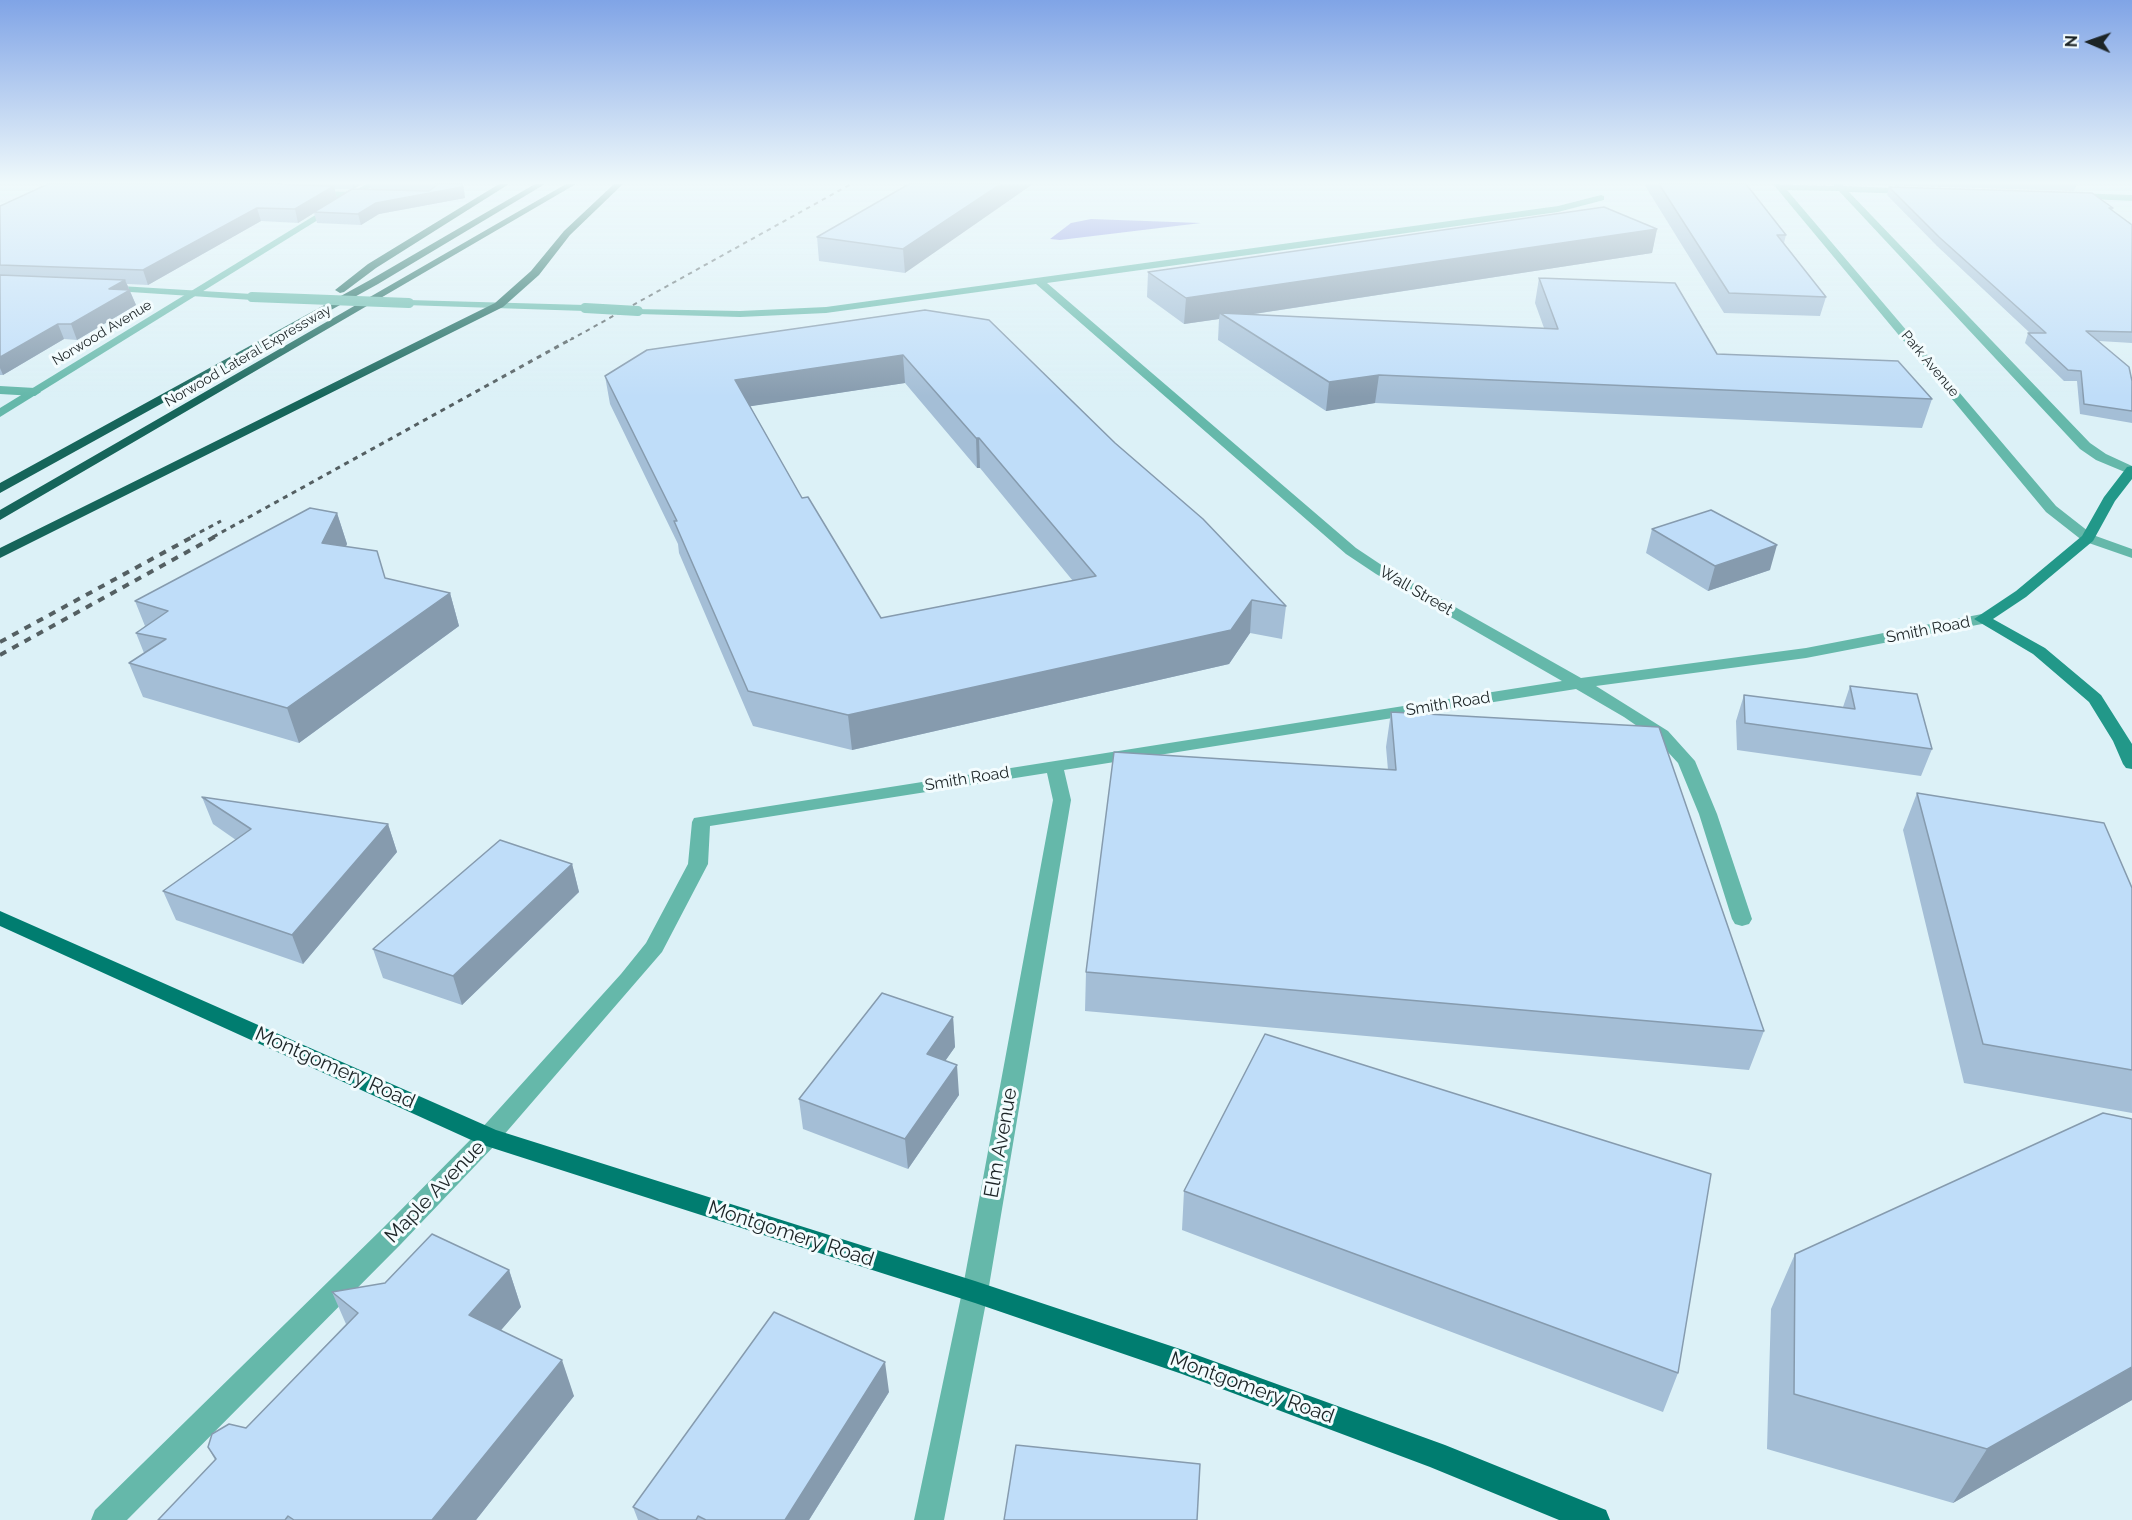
<!DOCTYPE html>
<html>
<head>
<meta charset="utf-8">
<style>
	body { margin:0 }
	#map { position:relative; width:2132px; height:1520px; overflow:hidden; background:#dcf1f7; font-family:Raleway,sans-serif }
	canvas { display:block }
	.north { position:absolute; left:2060px; top:12px; width:60px; height:60px; -webkit-text-stroke:4px #f3fcfe; paint-order:stroke; rotate:272deg; font-size:16px; font-weight:700; line-height:24px; text-align:center; color:#1c2426 }
	.north::after { content:''; display:block; margin:auto; width:21px; height:27px; background:#1c2426; clip-path:polygon(50% 0,100% 100%,50% 72%,0 100%) }
</style>
</head>
<body>
<div id="map">
<canvas width="2132" height="1520"></canvas>
<div class="north">N</div>
</div>
<script>
const c = document.querySelector('canvas').getContext('2d');
c.lineJoin = 'round';
function paint(path, color) { c.fillStyle = color; c.fill(path, 'evenodd'); }
const poly = rows => new Path2D(rows.map(r => 'M' + r).join(''));
function trace(path, color, width, dash) { c.strokeStyle = color; c.lineWidth = width; c.lineCap = dash ? 'butt' : 'round'; c.setLineDash(dash || []); c.stroke(path); }
function drawText(font, color, halo, rows, align = 'center') {
  c.font = font + ' Raleway,sans-serif'; c.lineWidth = 6; c.setLineDash([]); c.textBaseline = 'middle'; c.strokeStyle = halo; c.fillStyle = color; for (const [text, x, y, turn = 0] of rows) {
    c.save(); c.translate(x, y); c.rotate((+turn || 0) * Math.PI / 180); c.textAlign = isNaN(turn) ? turn : align; if (halo) c.strokeText(text, 0, 0); c.fillText(text, 0, 0); c.restore();
  }
}
const water = poly([
	[1091,219,1201,223,1060,240,1050,239,1071,223]
]);
const minor = poly([
	[1773,184,1834,186,1833,184,1842,184,1844,186,1915,189,1917,191,1912,194,1849,192,2090,443,2106,454,2132,466,2132,475,2096,460,2080,449,1839,191,1787,190,2056,506,2093,535,2132,549,2132,558,2083,541,2046,512,1773,184],
	[308,191,368,192,373,195,368,198,311,196,308,195,308,191],
	[2072,193,2132,195,2132,201,2069,198,2069,194,2072,193],
	[1601,195,1604,196,1604,200,1558,212,1047,283,1356,548,1386,568,1581,678,1806,648,1982,614,1988,616,1990,619,1988,622,1982,624,1806,658,1596,686,1668,731,1695,761,1717,814,1752,919,1749,924,1742,926,1735,924,1732,919,1699,814,1678,763,1656,739,1624,717,1576,689,1064,770,1071,800,988,1292,944,1520,914,1520,962,1292,1053,800,1047,773,710,826,708,864,662,952,496,1144,401,1244,127,1520,91,1520,95,1510,383,1228,480,1130,621,974,646,943,688,864,692,822,694,818,1562,681,1376,574,1346,554,1036,284,826,313,740,317,638,314,633,311,634,309,740,311,826,307,1558,206,1601,195],
	[104,285,252,294,257,297,252,300,100,290,100,286,104,285],
	[409,300,585,305,590,308,585,311,405,305,404,303,409,300],
	[0,386,35,388,41,392,35,396,0,394,0,386]
]);
const tertiary = poly([
	[366,184,376,184,0,417,0,408,366,184]
]);
const secondary = poly([
	[2132,466,2132,479,2115,501,2093,541,2026,597,1993,619,2045,648,2101,695,2132,744,2132,769,2126,768,2123,764,2113,741,2089,702,2033,654,1974,619,2016,591,2082,536,2104,497,2127,467,2132,466]
]);
const primary = poly([
	[0,911,496,1130,975,1281,1183,1350,1445,1445,1606,1510,1610,1520,1559,1520,1430,1467,1182,1374,975,1303,480,1144,0,926,0,911]
]);
const motorway = poly([
	[499,184,509,184,376,268,344,292,340,293,335,290,368,264,499,184],
	[535,184,545,184,378,284,0,493,0,483,370,280,535,184],
	[566,184,576,184,0,520,0,510,566,184],
	[614,184,623,184,570,235,539,275,503,307,0,558,0,548,495,303,531,271,564,231,614,184]
]);
const railFar2 = poly([
	[570,340,851,184]
]);
const railFar1 = poly([
	[191,537,221,521],
	[213,537,573,338]
]);
const rail = poly([
	[0,642,194,536],
	[0,655,216,536]
]);
const minorBridge = poly([
	[252,297,409,303],
	[585,308,638,311]
]);
const wall = poly([
	[48,184,362,184,354,189,371,189,369,184,463,184,465,198,379,214,361,225,317,223,314,213,298,223,261,221,148,285,127,284,136,305,77,340,64,339,3,375,0,375,0,206],
	[334,189,352,189,337,198],
	[909,184,905,273,819,261,817,237],
	[1644,184,1746,184,1786,235,1784,243,1826,297,1820,316,1724,313],
	[1875,184,2077,184,2074,191,1876,185],
	[1889,187,2113,208,2112,211,2132,225,2132,343,2099,341,2132,381,2132,423,2080,414,2077,381,2064,381,2025,343,2028,333,2030,333,1937,246,1887,195],
	[1657,229,1652,253,1248,315,1544,328,1535,303,1539,278,1717,354,1932,399,1922,428,1375,403,1326,411,1218,340,1219,319,1184,324,1147,297,1148,272],
	[925,310,1115,443,1286,606,1282,639,1250,633,1229,664,852,750,753,726,679,553,678,544,610,404,605,376],
	[905,383,977,468,980,468,1073,581,881,618,802,498,750,406],
	[337,513,347,544,346,546,385,578,450,593,459,626,299,743,143,697,129,663,144,653,136,633,145,626,135,601],
	[1652,529,1770,570,1708,591,1646,553],
	[1850,686,1932,749,1921,776,1737,750,1736,721,1744,695,1843,707],
	[1391,712,1764,1031,1749,1070,1085,1011,1086,972,1388,770,1386,747],
	[1917,793,2132,888,2132,1113,1964,1083,1903,830],
	[202,797,388,824,397,852,303,964,176,920,163,891,236,840,213,824],
	[572,864,579,892,462,1005,383,978,373,949],
	[953,1017,955,1047,945,1061,959,1095,908,1169,803,1129,799,1099],
	[1184,1191,1678,1373,1663,1412,1182,1230],
	[1795,1254,2132,1400,1953,1503,1767,1449,1771,1309],
	[509,1270,521,1307,501,1330,574,1396,476,1520,158,1520,215,1460,208,1447,246,1428,346,1324,332,1292],
	[889,1392,809,1520,638,1520,633,1507]
]);
const shadedWall = poly([
	[352,184,362,184,353,189],
	[463,184,465,198,379,214,361,225,358,214,376,203],
	[1001,184,1033,184,905,273,903,249],
	[334,186,337,199,314,212,314,213,298,223,295,209],
	[257,208,261,221,148,285,143,270],
	[1657,229,1652,253,1227,318,1220,313,1219,319,1184,324,1186,298],
	[125,280,136,305,77,340,71,324,109,289],
	[58,324,64,339,3,375,0,368,0,357],
	[903,355,905,383,739,408,735,380],
	[1379,375,1375,403,1326,411,1329,382],
	[976,438,979,438,980,468,977,468],
	[337,513,347,544,332,575,322,543],
	[1777,545,1770,570,1708,591,1715,566],
	[450,593,459,626,299,743,287,708],
	[1252,600,1250,633,1229,664,852,750,848,715],
	[388,824,397,852,303,964,292,935],
	[572,864,579,892,462,1005,453,976],
	[953,1017,955,1047,929,1084,927,1054],
	[957,1065,959,1095,908,1169,905,1139],
	[509,1270,521,1307,483,1351,469,1315],
	[562,1360,574,1396,476,1520,432,1520],
	[885,1362,889,1392,809,1520,785,1520],
	[2132,1367,2132,1400,1953,1503,1987,1449]
]);
const building = poly([
	[48,184,275,184,334,186,295,209,257,208,143,270,0,265,0,206,48,184],
	[434,184,462,184,462,187,376,203,358,214,314,212,352,189,429,191,437,185,434,184],
	[909,184,1001,184,903,249,817,237,909,184],
	[1659,184,1746,184,1786,235,1777,235,1826,297,1729,293,1659,184],
	[1889,187,2092,193,2113,208,2109,208,2132,225,2132,332,2086,331,2129,367,2132,381,2132,411,2084,404,2081,371,2068,370,2028,333,2046,333,1939,237,1889,187],
	[1604,207,1657,229,1186,298,1148,272,1604,207],
	[0,275,125,280,109,289,130,290,71,324,58,324,0,357,0,275],
	[1539,278,1675,283,1717,354,1898,361,1932,399,1379,375,1329,382,1220,313,1558,329,1539,278],
	[925,310,989,320,1115,443,1203,519,1286,606,1252,600,1231,630,848,715,748,691,674,521,677,521,605,376,647,350,925,310],
	[903,355,976,438,979,438,1096,576,881,618,808,497,802,498,735,380,903,355],
	[310,508,337,513,322,543,377,551,385,578,450,593,287,708,129,663,166,639,136,633,168,611,135,601,310,508],
	[1711,510,1777,545,1715,566,1652,529,1711,510],
	[1850,686,1917,694,1932,749,1745,723,1744,695,1855,709,1850,686],
	[1391,712,1659,727,1764,1031,1086,972,1114,752,1396,770,1391,712],
	[1917,793,2104,823,2132,888,2132,1070,1983,1044,1917,793],
	[202,797,388,824,292,935,163,891,251,829,202,797],
	[500,840,572,864,453,976,373,949,500,840],
	[882,993,953,1017,927,1054,957,1065,905,1139,799,1099,882,993],
	[1265,1034,1711,1174,1678,1373,1184,1191,1265,1034],
	[2103,1113,2132,1119,2132,1367,1987,1449,1794,1394,1795,1254,2103,1113],
	[432,1234,509,1270,469,1315,562,1360,432,1520,294,1520,288,1516,285,1520,158,1520,216,1459,208,1447,212,1434,229,1424,246,1428,358,1313,332,1292,385,1283,432,1234],
	[774,1312,885,1362,785,1520,706,1520,698,1516,696,1520,659,1520,633,1507,774,1312],
	[1016,1445,1200,1464,1197,1520,1004,1520,1016,1445]
]);
const farStreetnames = [
	["Norwood Avenue",102,333,-31],
	["Norwood Lateral Expressway",248,356,-30],
	["Park Avenue",1930,364,50]
];
const streetNames = [
	["Wall Street",1416,591,30],
	["Smith Road",1928,630,-11],
	["Smith Road",1448,704,-9],
	["Smith Road",967,779,-9]
];
const nearStreetnames = [
	["Montgomery Road",335,1068,24],
	["Elm Avenue",1001,1143,-80],
	["Maple Avenue",435,1192,-46],
	["Montgomery Road",791,1234,18],
	["Montgomery Road",1252,1388,20]
];
paint(water, '#858ce2');
paint(minor, '#65b8aa');
paint(tertiary, '#65b8aa');
paint(secondary, '#229889');
paint(primary, '#007d70');
paint(motorway, '#16655a');
trace(railFar2, '#545f62', 2, [4.5, 4.5]);
trace(railFar1, '#545f62', 3, [5, 5]);
trace(rail, '#545f62', 4, [7, 7]);
trace(minorBridge, '#65b8aa', 10);
paint(wall, '#a4bed6');
paint(shadedWall, '#869bae');
paint(building, '#bfddf9');
trace(building, '#869bae', 1.5);
const sky = c.createLinearGradient(0, 0, 0, 397);
sky.addColorStop(0, '#80a4e6');
sky.addColorStop(0.46, '#eff9fb');
sky.addColorStop(1, '#eff9fb00');
c.fillStyle = sky;
c.fillRect(0, 0, 2132, 397);
drawText('14px', '#1c2426', '#f3fcfe', farStreetnames);
drawText('16px', '#1c2426', '#f3fcfe', streetNames);
drawText('20px', '#1c2426', '#f3fcfe', nearStreetnames);
</script>
</body>
</html>
